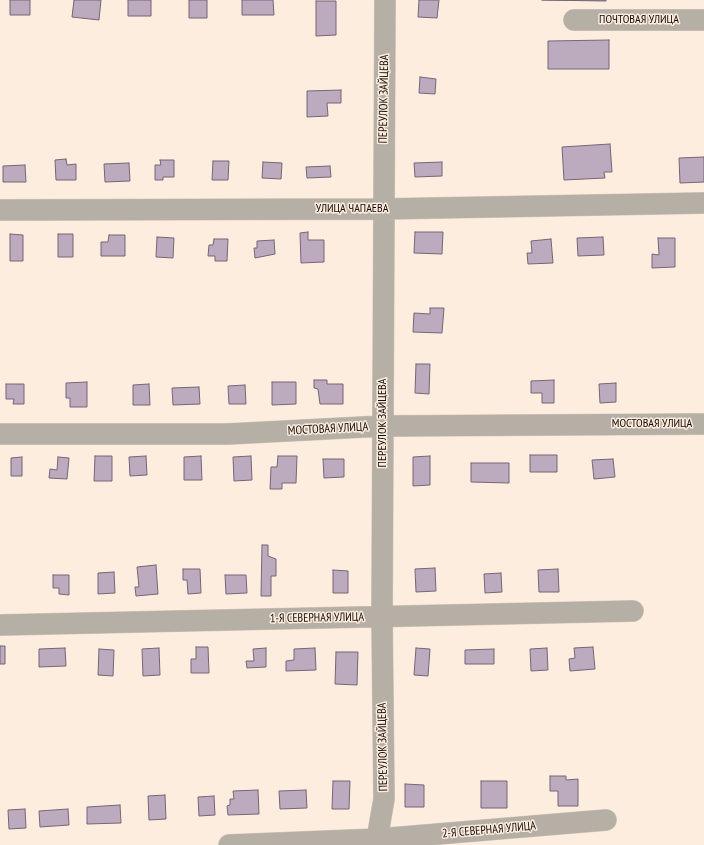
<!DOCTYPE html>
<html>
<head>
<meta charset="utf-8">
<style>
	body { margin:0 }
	canvas { display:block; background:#fdedde }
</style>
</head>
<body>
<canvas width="704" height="845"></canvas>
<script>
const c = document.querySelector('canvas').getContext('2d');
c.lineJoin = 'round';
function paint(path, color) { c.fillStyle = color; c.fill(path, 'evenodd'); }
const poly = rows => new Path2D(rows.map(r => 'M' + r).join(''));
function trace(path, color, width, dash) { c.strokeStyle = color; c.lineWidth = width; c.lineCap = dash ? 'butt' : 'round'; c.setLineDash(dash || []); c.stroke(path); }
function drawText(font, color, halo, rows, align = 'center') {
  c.font = font + ' "PT Sans Narrow",sans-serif'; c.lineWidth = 3; c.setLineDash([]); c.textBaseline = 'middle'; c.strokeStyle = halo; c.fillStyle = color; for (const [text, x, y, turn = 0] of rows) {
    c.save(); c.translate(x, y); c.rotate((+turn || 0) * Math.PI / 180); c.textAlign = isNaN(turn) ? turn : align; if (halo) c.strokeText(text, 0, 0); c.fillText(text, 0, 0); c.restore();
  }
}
const building = poly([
	[10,0,30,0,30,15,10,15,10,0],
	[74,0,101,0,99,20,72,17,74,0],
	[128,0,151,0,151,16,128,16,128,0],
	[189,0,207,0,207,18,189,18,189,0],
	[242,0,273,0,274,15,242,15,242,0],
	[419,0,439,0,437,18,418,17,419,0],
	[542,0,606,0,606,1,542,0],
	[316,1,336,1,336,35,316,36,316,1],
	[609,40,609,69,548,69,548,41,609,40],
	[420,77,436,79,435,94,419,93,420,77],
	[341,90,341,103,327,103,328,116,307,117,307,91,341,90],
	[610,144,612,172,604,172,605,178,564,180,562,147,610,144],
	[704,157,704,182,680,183,679,158,704,157],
	[66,159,67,165,76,164,76,180,56,180,55,160,66,159],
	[160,160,174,160,174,177,163,177,163,180,155,180,155,165,161,165,160,160],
	[213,161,229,161,228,180,212,180,213,161],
	[263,162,282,163,281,179,262,178,263,162],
	[442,162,442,176,415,177,414,163,442,162],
	[129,163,130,181,105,182,104,164,129,163],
	[25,165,26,182,3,182,3,166,25,165],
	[330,166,331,177,307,178,306,167,330,166],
	[308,232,308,240,324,240,324,262,301,263,300,233,308,232],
	[415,232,443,232,442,254,414,253,415,232],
	[10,234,23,235,23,261,10,261,10,234],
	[58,234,73,234,73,257,58,257,58,234],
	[109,235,125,235,125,256,101,256,101,242,108,242,109,235],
	[157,237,174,238,173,258,156,257,157,237],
	[603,237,604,255,578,256,577,238,603,237],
	[658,238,675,238,675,267,652,268,652,254,659,255,658,238],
	[214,239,228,239,227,261,215,261,215,256,208,256,209,245,213,245,214,239],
	[551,239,553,263,528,264,527,253,532,253,531,241,551,239],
	[274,240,275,254,255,258,254,248,257,248,257,241,274,240],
	[430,308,444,308,442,333,413,332,414,313,430,314,430,308],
	[416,364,430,364,429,394,415,393,416,364],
	[314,380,327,380,327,384,343,384,343,404,320,404,318,389,314,388,314,380],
	[554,380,554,403,542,403,542,393,531,393,531,381,554,380],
	[87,382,87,407,70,407,70,398,66,398,66,383,87,382],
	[272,382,296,382,296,404,272,405,272,382],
	[616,383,616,402,600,403,599,384,616,383],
	[6,384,24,384,24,404,13,404,14,399,6,399,6,384],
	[149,384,150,405,133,405,133,385,149,384],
	[245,385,246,404,229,404,228,386,245,385],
	[199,387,200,404,173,405,172,388,199,387],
	[530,455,557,455,557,472,530,472,530,455],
	[95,456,112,456,112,481,94,481,95,456],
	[146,456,147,475,130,476,129,457,146,456],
	[201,456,202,480,184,480,184,457,201,456],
	[251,456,252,480,234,481,233,457,251,456],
	[278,456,297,456,296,483,282,483,282,489,270,489,271,467,277,467,278,456],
	[430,456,430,485,413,486,413,457,430,456],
	[22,457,22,476,11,476,11,458,22,457],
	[58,457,69,458,67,479,49,478,50,469,57,470,58,457],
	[323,459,344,459,344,477,324,478,323,459],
	[613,459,615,477,594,479,592,460,613,459],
	[471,463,509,463,509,483,471,482,471,463],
	[262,545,268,545,268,556,276,559,276,576,271,576,271,596,261,596,262,545],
	[156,565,158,594,136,596,135,587,139,587,137,567,156,565],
	[435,568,436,591,416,592,415,569,435,568],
	[183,569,200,569,201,593,188,594,187,580,183,580,183,569],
	[558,569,559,592,539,592,538,570,558,569],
	[333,570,348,571,348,593,333,593,333,570],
	[114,572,115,593,98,594,98,573,114,572],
	[501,573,502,592,485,593,484,574,501,573],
	[53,575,69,575,69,595,59,594,59,588,53,588,53,575],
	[225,575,246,575,247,593,226,594,225,575],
	[0,646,5,646,5,664,0,664,0,646],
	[196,647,208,647,209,673,191,673,191,659,196,659,196,647],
	[593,647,595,669,570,671,569,659,575,658,574,648,593,647],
	[65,648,66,666,39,667,39,649,65,648],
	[159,648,160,675,143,676,142,649,159,648],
	[266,648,266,667,247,668,246,661,254,661,253,649,266,648],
	[315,648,316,670,286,671,286,661,294,660,294,649,315,648],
	[416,648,430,649,428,676,414,675,416,648],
	[547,648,548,670,531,671,530,649,547,648],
	[99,649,114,650,113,676,98,675,99,649],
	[494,649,494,664,465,664,465,650,494,649],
	[336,652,358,652,357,685,335,684,336,652],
	[550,776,566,776,566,780,578,779,578,806,558,806,558,791,550,791,550,776],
	[333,781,350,781,349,809,332,809,333,781],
	[481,781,507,781,507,808,481,808,481,781],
	[405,784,424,785,424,807,405,807,405,784],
	[258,790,259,814,228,815,227,806,230,805,230,799,234,799,233,791,258,790],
	[306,790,307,808,280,809,279,791,306,790],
	[165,795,166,819,149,820,148,796,165,795],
	[214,796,215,815,199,816,198,797,214,796],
	[120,805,121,823,87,824,87,807,120,805],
	[25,809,26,828,9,829,8,810,25,809],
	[68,809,69,825,40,827,39,811,68,809]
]);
const minor = poly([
	[574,20,704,20],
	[0,210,382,209,704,203],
	[0,434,228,434,383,426,704,424],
	[0,625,633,611],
	[229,845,378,839,606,820],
	[376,845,384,799,382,617,385,0]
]);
const streetNames = [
	["ПОЧТОВАЯ УЛИЦА",639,20],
	["ПЕРЕУЛОК ЗАЙЦЕВА",384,99,-89],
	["УЛИЦА ЧАПАЕВА",352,209],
	["ПЕРЕУЛОК ЗАЙЦЕВА",383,423,-90],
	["МОСТОВАЯ УЛИЦА",652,424],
	["МОСТОВАЯ УЛИЦА",328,429,-3],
	["1-Я СЕВЕРНАЯ УЛИЦА",317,618,-1],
	["ПЕРЕУЛОК ЗАЙЦЕВА",383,747,-91],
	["2-Я СЕВЕРНАЯ УЛИЦА",489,830,-5]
];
paint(building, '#bcabbe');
trace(building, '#756576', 1);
trace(minor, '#d7c9bb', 22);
trace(minor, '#b6afa6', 21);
drawText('12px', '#120c06', '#fdedde', streetNames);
</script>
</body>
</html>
